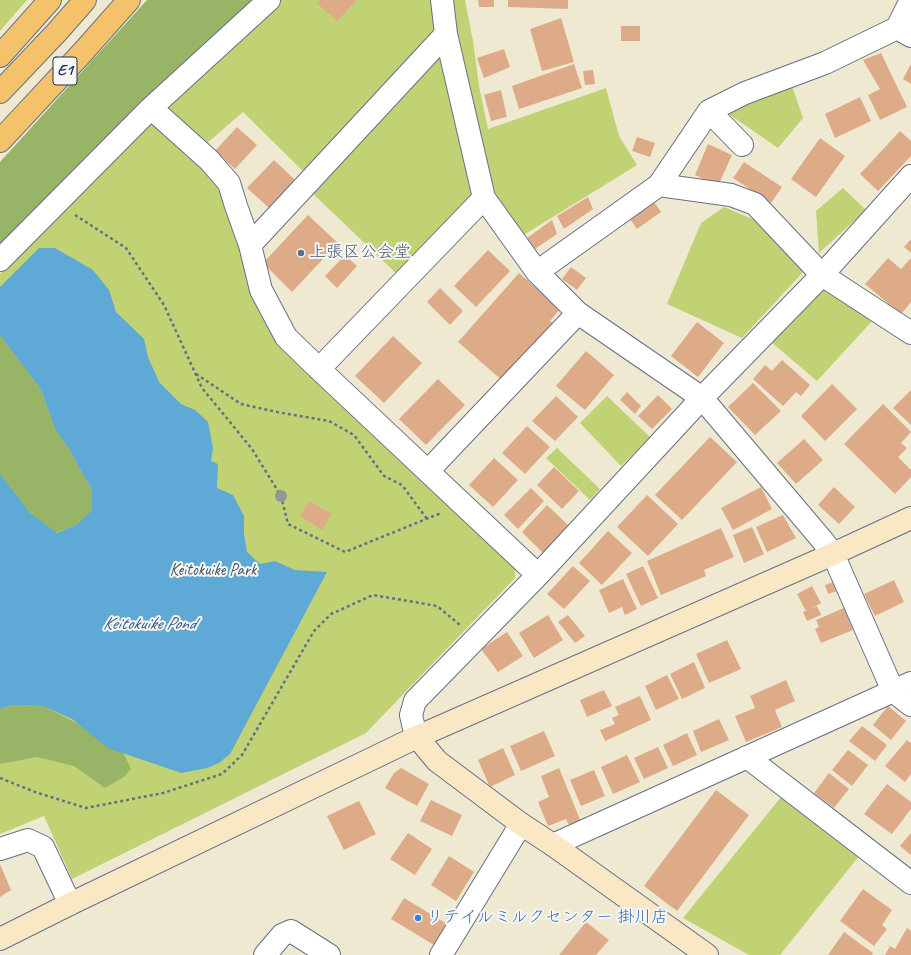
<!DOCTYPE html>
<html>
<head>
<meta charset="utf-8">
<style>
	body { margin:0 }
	canvas { display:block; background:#efe9d2 }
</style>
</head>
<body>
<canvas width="911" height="955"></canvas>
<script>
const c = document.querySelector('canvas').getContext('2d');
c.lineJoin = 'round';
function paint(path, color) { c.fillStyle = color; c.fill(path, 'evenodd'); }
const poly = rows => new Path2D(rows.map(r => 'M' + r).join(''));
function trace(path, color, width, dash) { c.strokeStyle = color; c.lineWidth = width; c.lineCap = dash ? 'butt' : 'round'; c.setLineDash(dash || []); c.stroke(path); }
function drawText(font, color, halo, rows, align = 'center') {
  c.font = font + ' Caveat,"Klee One",sans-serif'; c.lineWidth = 4; c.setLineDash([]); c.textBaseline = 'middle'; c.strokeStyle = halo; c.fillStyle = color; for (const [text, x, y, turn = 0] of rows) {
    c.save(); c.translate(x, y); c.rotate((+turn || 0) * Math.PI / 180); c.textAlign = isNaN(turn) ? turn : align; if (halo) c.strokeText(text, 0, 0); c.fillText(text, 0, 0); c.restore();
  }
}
const green = poly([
	[0,0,27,0,0,31],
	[261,0,465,0,473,41,479,86,488,129,606,88,619,136,637,165,522,236,499,209,445,24,477,204,404,281,305,186,311,179,243,112,199,150,209,160,286,345,515,569,515,578,366,733,72,879,44,816,0,834,0,274,41,233],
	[791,83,803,118,778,148,723,110],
	[843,188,866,210,819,253,816,211],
	[724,207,762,223,805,270,742,338,667,304,701,223],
	[823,289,874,319,817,381,771,342],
	[607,396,650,437,621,466,580,423],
	[557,448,600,489,590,500,546,458],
	[781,797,859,856,780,955,749,955,683,918]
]);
const forest = poly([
	[147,0,269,0,0,257,0,162],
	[0,335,41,389,55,429,70,450,81,471,92,489,92,510,76,525,52,534,30,513,0,474],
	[13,705,43,706,80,725,124,754,131,769,124,777,105,788,74,766,37,757,0,764,0,709]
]);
const water = poly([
	[39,248,55,248,93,270,109,290,116,312,144,339,148,357,159,382,181,404,195,410,208,422,213,448,211,461,218,464,217,488,233,495,244,516,244,534,247,552,260,564,275,561,295,570,327,572,230,754,219,763,207,768,181,773,108,748,72,719,43,706,13,705,0,709,0,474,30,513,57,533,76,525,92,510,92,489,81,471,70,450,55,429,41,389,0,335,0,287]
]);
const building = poly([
	[320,0,357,0,337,21,317,3],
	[478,0,494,0,494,7,479,7],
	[508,0,568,0,568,9,508,7],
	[561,18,574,62,542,71,530,29],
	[621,26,640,26,640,41,621,41],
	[504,49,510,67,484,78,477,58],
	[881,53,907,107,880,120,868,95,880,89,863,60],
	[574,64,582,88,519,109,512,86],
	[911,64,911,84,903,79],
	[593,70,595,84,585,85,583,71],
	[501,90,507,117,491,121,484,95],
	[860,97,871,121,835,138,825,114],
	[237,127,257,145,235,169,215,151],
	[900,131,911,141,911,156,878,191,860,174],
	[637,137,655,143,650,157,632,151],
	[820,138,845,156,816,197,791,179],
	[708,144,732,155,718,186,695,175],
	[274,160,295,180,269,208,247,188],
	[744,162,782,187,771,203,733,178],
	[588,197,593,209,564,229,557,216],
	[652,199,661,212,637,229,628,216],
	[308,215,338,243,292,292,263,263],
	[552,220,557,234,535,249,527,238],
	[911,239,911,253,904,247],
	[488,250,510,271,476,307,454,286],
	[345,255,357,266,337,288,325,276],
	[888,258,901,269,911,258,911,302,901,314,865,284],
	[571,267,586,278,577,290,562,279],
	[519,273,560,309,550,321,555,325,504,382,458,342],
	[440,288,463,311,450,325,427,302],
	[697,322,724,343,698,377,671,356],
	[393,336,422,363,384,403,355,376],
	[586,351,614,375,585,410,556,386],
	[782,360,810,385,801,396,796,392,783,406,753,379,765,365,772,371],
	[438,379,465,405,426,445,399,419],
	[753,383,781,411,755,435,728,407],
	[832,384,857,409,825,441,801,416],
	[911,390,911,425,893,408],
	[627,392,641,406,635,414,620,400],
	[658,395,672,409,652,429,638,416],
	[556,396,578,417,555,441,532,421],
	[883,404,911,432,901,443,907,448,898,457,911,470,911,477,895,494,844,444],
	[527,426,550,447,525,474,502,453],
	[710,437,737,462,682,520,655,495],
	[804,439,823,460,796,484,777,463],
	[494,458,518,480,493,507,469,485],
	[554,467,579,491,562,509,537,485],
	[761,487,772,509,733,530,721,508],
	[834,487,855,507,839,524,818,505],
	[531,488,544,501,518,529,504,515],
	[647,495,678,524,648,556,617,527],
	[309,501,332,514,322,530,300,516],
	[547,505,569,526,543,553,522,532],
	[783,515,796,538,767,552,756,527],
	[752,527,764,554,744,563,733,535],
	[721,528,734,557,704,570,706,576,661,595,647,561],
	[608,531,632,553,602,585,579,563],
	[573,566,590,581,564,609,547,594],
	[643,566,658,598,641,606,626,574],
	[623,579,637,609,625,615,622,607,609,613,599,590],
	[894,580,904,602,875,616,864,594],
	[836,581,840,590,828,594,825,585],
	[812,586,821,603,806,611,797,594],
	[817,606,821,615,807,621,803,612],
	[844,608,853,630,821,643,815,629,819,627,816,620],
	[548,615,563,640,534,658,519,633],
	[568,615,585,636,575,643,558,622],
	[507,632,523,656,498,672,481,649],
	[727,640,741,669,709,683,696,654],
	[694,662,705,688,682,699,670,674],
	[667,675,679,699,656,710,645,686],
	[786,680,795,701,775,710,782,727,746,742,735,716,755,708,750,696],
	[604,690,612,706,587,717,580,700],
	[640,696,651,720,605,741,600,730,615,724,612,718,619,715,615,707],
	[888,706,906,721,891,740,873,725],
	[719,719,729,740,701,752,693,731],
	[862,726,887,745,875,761,849,741],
	[544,731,555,756,521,771,510,746],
	[687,733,697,755,673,766,663,745],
	[907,740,911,743,911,774,905,782,885,766],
	[658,747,668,768,644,779,634,758],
	[503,748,515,775,490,787,478,760],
	[848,750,868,765,852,786,832,770],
	[627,755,640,782,613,794,601,767],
	[401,768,429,784,417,806,385,788,394,773],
	[559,768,581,822,570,827,566,819,548,826,538,802,549,797,541,776],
	[594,770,605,796,581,806,570,780],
	[829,773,849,789,834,808,814,793],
	[887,784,911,802,911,809,892,834,864,814],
	[716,790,749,815,677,911,644,886],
	[431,800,462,815,452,836,420,821],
	[359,801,376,834,344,850,327,816],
	[408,833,432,849,415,875,390,859],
	[911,833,911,855,900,846],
	[449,856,474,872,456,901,431,885],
	[0,864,11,890,0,897],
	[863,889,892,910,882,925,887,929,874,946,840,921],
	[404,898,447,924,434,945,391,919],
	[586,922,609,940,596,955,559,955],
	[907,928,911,931,911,955,885,955,890,946,895,949],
	[844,932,873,953,872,955,828,955]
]);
const path = poly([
	[75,215,126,248,164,305,202,388,252,449,281,496,288,524,345,552,441,513],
	[196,374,241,404,277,412,329,421,354,435,384,476,402,485,427,519],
	[0,778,35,792,86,808,163,793,222,774,242,755,314,631,331,614,373,595,437,606,460,625]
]);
const street = poly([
	[442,0,446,34,484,198,537,272,578,313,702,398,823,541,833,554,893,691,911,705],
	[897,28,911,0],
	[151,108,209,160,229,183,236,206,250,245,261,290,286,337,319,369,538,575],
	[709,111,742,145],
	[659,185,731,195,755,204,822,275,911,333],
	[250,245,446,34],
	[0,260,151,108,269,0],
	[537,272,659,185,709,111,745,93,825,63,897,28,911,36],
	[319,369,484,198],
	[428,471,578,313],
	[417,737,413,724,411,715,415,701,538,575,702,398,822,275,911,176],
	[747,757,911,883],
	[553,845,911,683],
	[0,849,28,840,43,847,70,904],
	[265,955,282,935,291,931,329,955],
	[441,955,521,824]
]);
const secondary = poly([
	[417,737,437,761,521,824,553,845,707,955],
	[0,939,70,904,417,737,833,554,911,518]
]);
const highway = poly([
	[0,56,50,0],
	[0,92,57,32,85,0],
	[0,141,82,53,129,0]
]);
const trees = [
	[281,496]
];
const markers = [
	[301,253,4,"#5c6f8a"],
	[418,918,4,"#3f7fe0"]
];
const shields = [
	[65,71,24]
];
const shieldNames = [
	["E1",65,71]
];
const serviceNames = [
	["上張区公会堂",309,253]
];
const parkNames = [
	["Keitokuike Park",213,571]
];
const shopNames = [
	["リテイルミルクセンター 掛川店",426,918]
];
const waterNames = [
	["Keitokuike Pond",149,624]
];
paint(green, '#c1d274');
paint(forest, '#98b466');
paint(water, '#5ea9d6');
paint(building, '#deab88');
trace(street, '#657087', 24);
trace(secondary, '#657087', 24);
trace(highway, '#657087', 24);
trace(path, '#657087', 2.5, [3, 3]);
trace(street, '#fff', 22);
trace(secondary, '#fae7c3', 22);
trace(highway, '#f3c26a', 22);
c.fillStyle = '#919996';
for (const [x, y] of trees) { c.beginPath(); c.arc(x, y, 6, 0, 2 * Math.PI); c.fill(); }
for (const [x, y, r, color] of markers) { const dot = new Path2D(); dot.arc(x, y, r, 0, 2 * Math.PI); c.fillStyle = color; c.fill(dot); trace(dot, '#f6f6f2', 1.5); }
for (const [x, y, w] of shields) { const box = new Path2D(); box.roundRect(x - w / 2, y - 14, w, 28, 3); c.fillStyle = '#f6f6f2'; c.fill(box); trace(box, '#1b2f5e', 1); }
drawText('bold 16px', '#1b2f5e', null, shieldNames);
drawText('17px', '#4e5e75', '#f6f6f2', serviceNames, 'left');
drawText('17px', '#445864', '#f6f6f2', parkNames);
drawText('17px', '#366cbe', '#f6f6f2', shopNames, 'left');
drawText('italic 18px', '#325a88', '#f6f6f2', waterNames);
</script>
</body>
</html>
